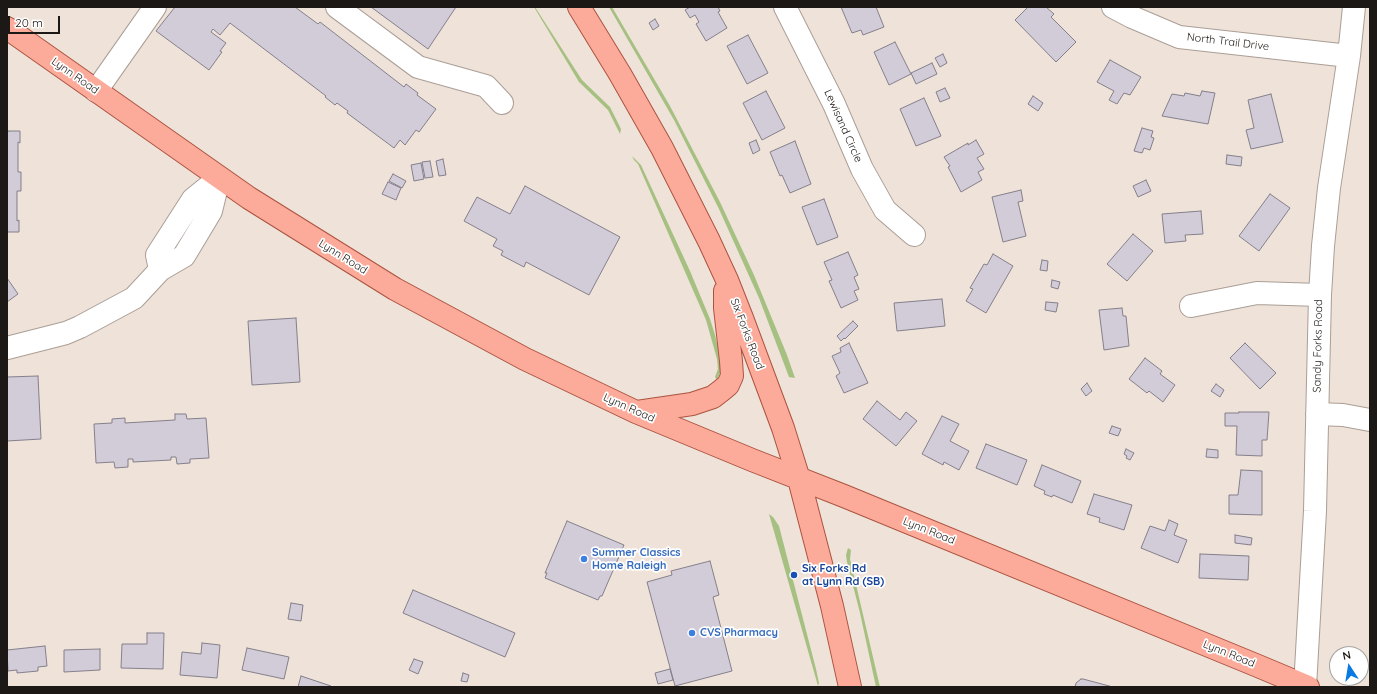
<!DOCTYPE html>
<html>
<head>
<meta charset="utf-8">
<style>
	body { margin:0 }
	#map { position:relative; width:1377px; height:694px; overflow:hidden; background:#eee2d9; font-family:Quicksand,sans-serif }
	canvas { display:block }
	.frame { position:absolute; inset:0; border:8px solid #1c1815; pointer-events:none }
	.north { position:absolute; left:1329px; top:646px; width:40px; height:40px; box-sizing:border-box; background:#fff; border:1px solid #a4a3a1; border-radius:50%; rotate:348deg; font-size:11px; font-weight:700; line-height:16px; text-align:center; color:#1c1815 }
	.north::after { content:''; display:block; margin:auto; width:14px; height:18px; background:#097ae1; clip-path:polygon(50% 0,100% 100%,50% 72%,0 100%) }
	.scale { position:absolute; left:8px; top:16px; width:52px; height:18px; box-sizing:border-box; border:2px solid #1c1815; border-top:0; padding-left:5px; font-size:12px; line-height:14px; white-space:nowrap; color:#1c1815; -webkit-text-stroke:3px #fff; paint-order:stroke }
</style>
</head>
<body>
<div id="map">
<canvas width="1377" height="694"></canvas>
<div class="frame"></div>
<div class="north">N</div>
<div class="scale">20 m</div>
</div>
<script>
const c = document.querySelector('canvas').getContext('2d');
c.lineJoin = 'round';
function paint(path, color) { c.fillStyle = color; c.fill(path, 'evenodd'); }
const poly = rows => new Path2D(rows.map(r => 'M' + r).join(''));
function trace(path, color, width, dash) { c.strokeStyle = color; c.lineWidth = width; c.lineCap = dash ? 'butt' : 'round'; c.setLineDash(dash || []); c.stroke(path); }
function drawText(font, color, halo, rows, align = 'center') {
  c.font = font + ' Quicksand,sans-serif'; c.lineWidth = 3.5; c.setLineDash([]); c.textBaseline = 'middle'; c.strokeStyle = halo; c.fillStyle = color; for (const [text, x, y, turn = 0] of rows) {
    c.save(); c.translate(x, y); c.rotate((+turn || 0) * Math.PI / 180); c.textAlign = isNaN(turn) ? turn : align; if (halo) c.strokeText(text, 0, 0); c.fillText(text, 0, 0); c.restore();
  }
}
const green = poly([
	[534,7,535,7,582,80,610,107,621,129,620,134,608,110,579,82],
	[609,7,612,7,670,106,720,202,754,275,787,355,795,378,789,377,759,298,719,209,674,120],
	[632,156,641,165,690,271,710,319,715,335,720,356,720,373,717,380,715,377,718,369,717,359,706,320,638,164,634,160],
	[769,514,773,517,779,526,816,669,819,683,818,686],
	[848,548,851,550,850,559,880,687,876,687,860,613,847,562,846,555]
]);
const building = poly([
	[175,7,295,7,318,24,320,22,404,87,406,84,418,93,417,95,436,109,419,132,416,130,405,145,400,140,394,148,347,113,348,111,337,103,335,105,325,97,326,96,230,23,220,35,213,29,211,32,226,43,220,51,222,52,209,70,156,31,175,7],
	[371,7,456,7,428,49,371,7],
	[690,7,718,7,720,11,718,12,727,28,706,41,696,24,699,22,695,15,690,18,685,10,690,7],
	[841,7,876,7,884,27,863,35,861,30,852,33,841,7],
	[1028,7,1046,7,1054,14,1051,17,1076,42,1056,62,1015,20,1028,7],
	[655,19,659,26,653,30,649,23,655,19],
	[748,35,768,73,747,84,727,46,748,35],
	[895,42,911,74,889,85,874,52,895,42],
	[943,54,947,63,940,67,935,58,943,54],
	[1110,60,1141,77,1130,95,1124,93,1117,104,1109,100,1114,91,1097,82,1110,60],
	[932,63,937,74,916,84,911,73,932,63],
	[945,88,950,98,940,102,936,92,945,88],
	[766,91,785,128,762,140,743,103,766,91],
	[1202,91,1215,93,1208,124,1162,116,1172,94,1184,96,1185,93,1200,96,1202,91],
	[1271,94,1283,142,1251,149,1246,130,1254,128,1248,100,1271,94],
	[1033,96,1043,103,1038,111,1028,104,1033,96],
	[924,98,941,136,916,146,900,109,924,98],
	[1142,128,1153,131,1151,137,1154,138,1150,150,1144,148,1142,153,1134,151,1142,128],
	[9,131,20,131,20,143,18,142,18,172,21,172,21,191,17,191,17,221,19,220,19,232,7,232,7,132,9,131],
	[756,140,760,150,753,154,749,143,756,140],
	[976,140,984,154,977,158,984,169,978,172,982,180,961,192,948,167,950,166,944,157,968,143,968,145,976,140],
	[795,141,811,184,790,193,782,175,780,176,770,152,795,141],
	[1227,155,1242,157,1241,166,1226,164,1227,155],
	[443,159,446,175,439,176,436,161,443,159],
	[430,161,433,177,425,178,422,162,430,161],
	[421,163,424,179,414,181,411,165,421,163],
	[393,174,406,181,402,188,389,181,393,174],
	[1146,180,1151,191,1138,197,1133,186,1146,180],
	[388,182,401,188,396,200,382,194,388,182],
	[525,186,620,237,589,295,526,262,524,267,501,255,503,251,493,246,497,239,464,221,477,197,510,214,525,186],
	[1021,190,1023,201,1018,202,1026,236,1003,242,992,197,1021,190],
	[1270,194,1290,208,1259,251,1239,236,1270,194],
	[824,199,838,237,817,245,802,207,824,199],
	[1201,211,1203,234,1185,235,1186,241,1165,243,1162,214,1201,211],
	[1133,234,1153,251,1127,281,1107,264,1133,234],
	[848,252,858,275,854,277,859,289,854,291,858,300,841,308,829,281,832,280,824,262,848,252],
	[993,254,1013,266,986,313,966,301,973,289,970,288,984,264,987,265,993,254],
	[1042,260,1048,261,1047,271,1040,270,1042,260],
	[7,278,18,294,7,302,7,278],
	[1052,280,1060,282,1058,289,1051,287,1052,280],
	[942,299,945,326,897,331,894,303,942,299],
	[1046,302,1058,303,1056,312,1045,310,1046,302],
	[1122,308,1123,316,1126,316,1129,346,1104,350,1099,310,1122,308],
	[296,318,300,382,252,385,248,321,296,318],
	[853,321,858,326,845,339,844,338,841,341,837,336,853,321],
	[849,343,868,383,844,393,836,376,840,373,832,356,841,352,840,348,849,343],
	[1245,343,1276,373,1260,389,1230,358,1245,343],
	[1145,358,1162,371,1160,374,1175,385,1163,402,1149,391,1147,393,1129,379,1145,358],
	[38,376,41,439,7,441,7,377,38,376],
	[1087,383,1092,391,1086,396,1081,389,1087,383],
	[1216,384,1224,390,1220,397,1211,391,1216,384],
	[877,401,900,420,906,412,917,421,896,446,863,419,877,401],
	[1239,412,1269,412,1267,440,1262,440,1262,456,1236,455,1237,426,1225,426,1225,413,1239,413,1239,412],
	[175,414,186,414,187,419,206,418,209,458,190,459,190,463,177,464,176,457,171,457,171,460,133,462,133,459,128,459,128,467,115,468,114,462,96,463,94,424,112,423,112,419,125,418,125,423,175,420,175,414],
	[942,416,959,424,950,441,969,451,959,470,944,462,943,465,922,454,942,416],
	[1112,426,1121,429,1118,436,1109,433,1112,426],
	[986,444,1027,460,1017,485,976,468,986,444],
	[1126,449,1134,453,1130,460,1126,458,1127,456,1124,454,1126,449],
	[1207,449,1218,450,1218,458,1206,457,1207,449],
	[1042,465,1081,481,1072,503,1053,495,1052,497,1044,494,1045,491,1034,486,1042,465],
	[1241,470,1262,471,1262,515,1229,514,1229,495,1238,495,1241,470],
	[1094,494,1132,505,1124,530,1099,522,1100,518,1087,514,1094,494],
	[1169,520,1178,524,1174,535,1187,540,1178,563,1141,548,1150,526,1165,531,1169,520],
	[567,521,624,545,602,596,600,596,598,600,545,578,547,573,545,573,567,521],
	[1235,535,1252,538,1251,545,1235,543,1235,535],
	[1200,554,1249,556,1248,580,1199,578,1200,554],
	[710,561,719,595,713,597,732,671,675,686,647,582,672,575,671,571,710,561],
	[413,590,515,633,505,657,403,613,413,590],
	[291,603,303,605,301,621,288,619,291,603],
	[147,633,164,633,163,669,121,668,122,644,147,644,147,633],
	[202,643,220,645,217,678,180,675,182,652,201,654,202,643],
	[45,646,47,666,38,667,38,671,17,673,17,670,8,671,7,650,45,646],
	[247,648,289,657,284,679,242,670,247,648],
	[100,649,100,670,64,672,64,650,100,649],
	[414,659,423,662,418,674,409,670,414,659],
	[670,669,673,680,658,684,655,673,670,669],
	[463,673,469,675,467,682,461,681,463,673],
	[301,676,331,686,330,687,298,687,301,676],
	[1081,679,1083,679,1113,687,1075,687,1076,683,1081,679]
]);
const minor = poly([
	[337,7,418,67,486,86,502,103],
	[785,7,834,104,862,169,885,210,914,235],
	[1113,7,1132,17,1179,37,1349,56],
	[96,91,155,7],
	[160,270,157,255,193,199,219,178],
	[1191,306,1257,293,1320,295],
	[7,348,66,333,80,327,134,298,160,270,184,256,211,211,219,178],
	[1317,414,1343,415,1370,420],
	[1305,687,1315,511,1320,295,1323,246,1329,188,1349,56,1354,7]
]);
const major = poly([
	[579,7,620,74,662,148,709,241,727,280,742,318,783,428,799,479,832,606,850,687],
	[7,28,249,198,395,289,525,359,636,412,752,460,844,496,1258,666,1308,687],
	[637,412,692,404,713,397,722,390,728,385,732,376,731,361,725,308,725,291]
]);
const markers = [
	[584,559,4,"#3f7fe0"],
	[794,575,4,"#1a4fb4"],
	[692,633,4,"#3f7fe0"]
];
const streetNames = [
	["North Trail Drive",1228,42,7],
	["Lynn Road",75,76,35],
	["Lewisand Circle",843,126,66],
	["Lynn Road",343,257,32],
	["Six Forks Road",747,334,69],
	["Sandy Forks Road",1318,346,-89],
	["Lynn Road",629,408,24],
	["Lynn Road",929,531,22],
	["Lynn Road",1229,654,22]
];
const shopNames = [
	["Summer Classics",592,553],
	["Home Raleigh",592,566],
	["CVS Pharmacy",700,633]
];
const transitNames = [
	["Six Forks Rd",802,569],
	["at Lynn Rd (SB)",802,582]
];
paint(green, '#a6c081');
paint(building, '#d1ccd8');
trace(building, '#847f8a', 1);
trace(minor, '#aa9e96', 24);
trace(major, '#ac533f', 24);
trace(minor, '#fff', 22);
trace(major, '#fcab9a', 22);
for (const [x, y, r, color] of markers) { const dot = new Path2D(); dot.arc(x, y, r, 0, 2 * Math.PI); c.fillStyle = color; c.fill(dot); trace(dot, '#fff', 1.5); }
drawText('11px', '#1c1815', '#fff', streetNames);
drawText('bold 11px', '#366cbe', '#fff', shopNames, 'left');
drawText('bold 11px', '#164399', '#fff', transitNames, 'left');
</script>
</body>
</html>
